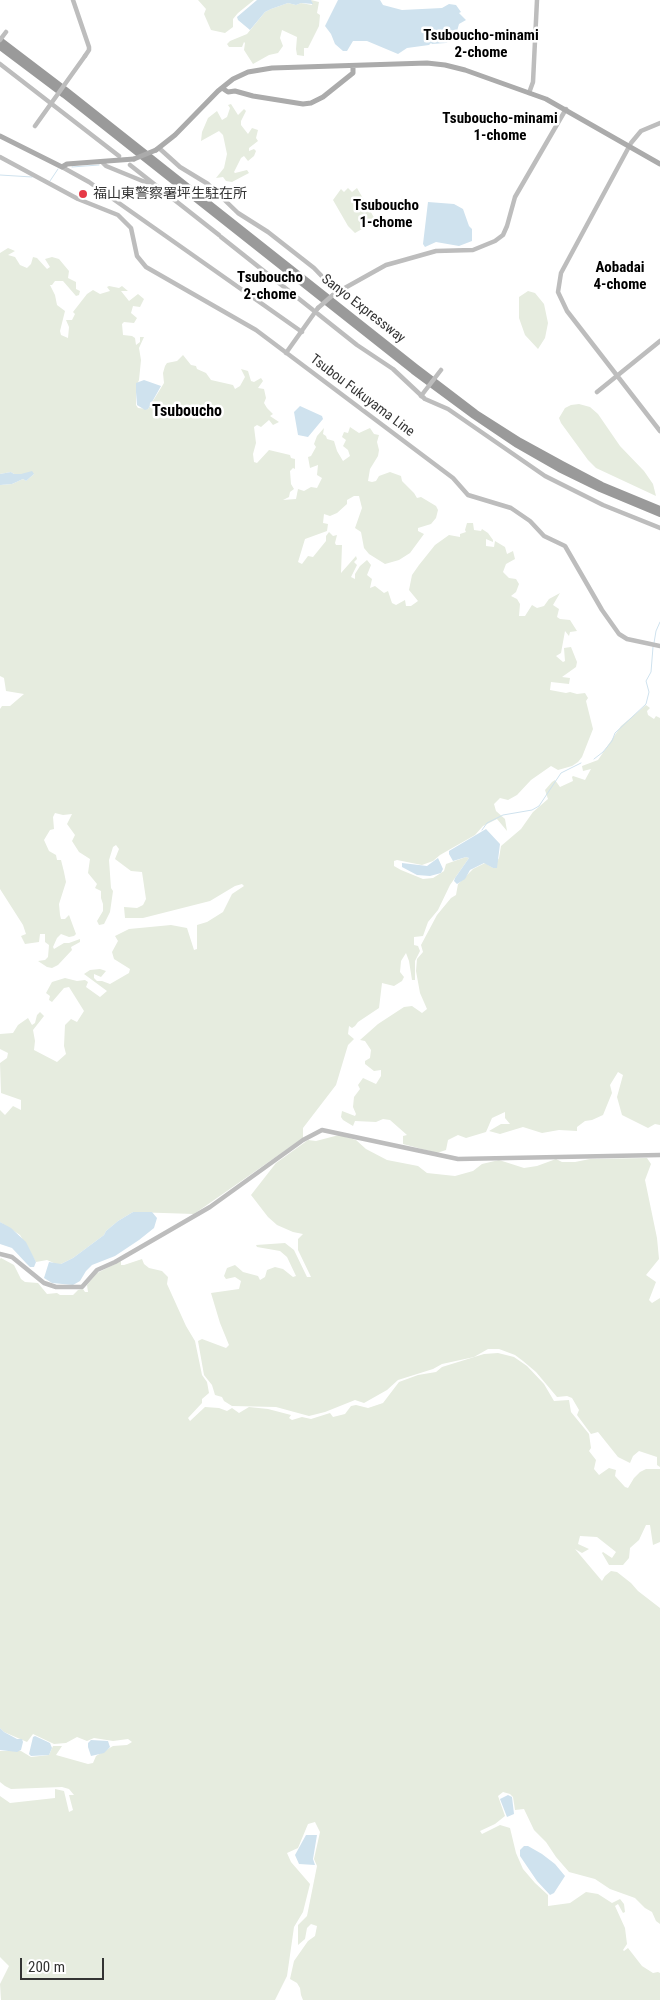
<!DOCTYPE html>
<html>
<head>
<meta charset="utf-8">
<style>
	body { margin:0 }
	#map { position:relative; width:660px; height:2000px; overflow:hidden; background:#fff; font-family:"Roboto Condensed",sans-serif }
	canvas { display:block }
	.scale { position:absolute; left:20px; top:1958px; width:84px; height:22px; box-sizing:border-box; border:2px solid #333; border-top:0; padding-left:6px; font-size:15px; line-height:18px; white-space:nowrap; color:#333; -webkit-text-stroke:4px #fff; paint-order:stroke }
</style>
</head>
<body>
<div id="map">
<canvas width="660" height="2000"></canvas>
<div class="scale">200 m</div>
</div>
<script>
const c = document.querySelector('canvas').getContext('2d');
c.lineJoin = 'round';
function paint(path, color) { c.fillStyle = color; c.fill(path, 'evenodd'); }
const poly = rows => new Path2D(rows.map(r => 'M' + r).join(''));
function trace(path, color, width, dash) { c.strokeStyle = color; c.lineWidth = width; c.lineCap = dash ? 'butt' : 'round'; c.setLineDash(dash || []); c.stroke(path); }
function drawText(font, color, halo, rows, align = 'center') {
  c.font = font + ' "Roboto Condensed","Noto Sans JP",sans-serif'; c.lineWidth = 5; c.setLineDash([]); c.textBaseline = 'middle'; c.strokeStyle = halo; c.fillStyle = color; for (const [text, x, y, turn = 0] of rows) {
    c.save(); c.translate(x, y); c.rotate((+turn || 0) * Math.PI / 180); c.textAlign = isNaN(turn) ? turn : align; if (halo) c.strokeText(text, 0, 0); c.fillText(text, 0, 0); c.restore();
  }
}
const green = poly([
	[198,0,254,0,238,13,233,19,233,27,225,33,211,30,204,14,206,9],
	[311,0,319,2,317,13,320,15,319,26,308,48,304,48,304,56,297,55,296,49,297,37,282,30,280,38,283,46,278,53,269,55,253,64,244,50,245,43,244,42,242,47,229,47,227,44,230,41,247,34,265,12,271,9,288,3,296,5,301,3,312,5],
	[231,104,238,115,244,109,246,111,241,121,241,125,248,134,252,128,258,130,256,138,258,141,249,148,249,151,254,149,256,151,254,156,248,161,244,156,241,158,234,172,235,173,247,170,249,173,232,182,226,181,223,177,216,178,224,168,227,154,223,135,219,131,201,141,202,132,208,118,217,111,222,120,227,117,230,108,228,105],
	[348,188,352,192,357,188,376,221,355,233,348,226,333,200,341,189,344,192],
	[8,248,15,251,8,255,15,257,20,265,27,268,31,264,33,257,37,258,47,269,50,267,45,259,52,257,59,259,69,271,68,278,76,282,76,289,80,291,79,295,76,296,63,281,55,281,52,285,50,285,55,295,57,305,65,311,60,331,61,335,68,338,69,327,66,320,72,320,75,314,73,312,87,294,93,290,100,294,110,291,107,287,109,286,119,288,122,286,128,291,121,291,129,301,138,294,144,299,140,307,133,306,131,313,137,318,134,323,124,322,122,324,123,335,132,336,135,338,136,345,140,342,140,337,144,337,139,348,141,360,139,380,136,387,136,405,138,408,148,409,164,383,163,373,165,366,167,363,177,361,183,355,191,365,196,366,197,369,206,373,211,380,233,385,235,389,240,386,245,377,241,369,248,371,251,381,254,382,261,378,263,381,258,388,264,389,266,398,264,403,267,408,273,414,270,416,279,422,273,425,269,420,261,427,257,425,254,427,256,443,253,454,254,462,257,463,269,450,290,455,291,458,295,459,295,469,293,468,290,471,291,484,294,489,290,492,289,497,283,500,296,499,298,489,304,491,311,487,317,488,322,478,317,475,318,465,310,468,308,457,311,456,316,447,314,444,317,436,324,428,323,434,326,436,327,439,334,441,337,451,343,461,350,456,348,450,343,446,346,440,342,437,344,432,348,433,350,427,359,433,370,428,374,434,379,435,377,442,379,450,378,456,370,469,368,481,372,482,376,481,379,476,390,472,401,476,402,481,414,493,417,498,421,497,436,506,438,510,436,518,431,524,418,528,418,531,424,534,410,553,399,560,385,564,369,554,364,548,361,532,355,528,362,508,359,496,354,496,347,500,347,504,337,513,330,516,324,514,323,523,328,524,327,531,305,539,298,562,302,564,308,556,313,557,326,541,326,536,329,532,333,536,337,535,335,543,336,545,342,545,341,573,356,556,357,559,354,562,357,565,351,577,355,579,355,574,360,566,367,560,371,565,367,575,372,579,370,588,375,586,384,593,388,591,392,603,396,605,405,600,406,606,411,606,418,601,409,590,412,575,419,565,435,545,449,535,460,537,460,534,466,532,465,530,467,523,473,523,474,530,481,531,482,529,488,533,493,540,493,542,486,539,486,546,494,547,495,541,505,547,507,554,513,551,515,559,506,564,503,572,509,578,516,579,519,584,516,592,511,596,517,599,520,604,519,616,525,616,532,605,537,608,544,606,549,599,560,593,553,605,559,609,557,617,560,619,570,620,577,631,570,632,569,636,565,631,561,653,556,656,563,662,565,661,564,648,571,647,577,662,576,667,562,677,570,678,569,684,551,682,550,690,566,693,570,692,577,694,585,693,588,698,586,701,593,729,582,757,578,762,572,766,558,770,551,766,531,780,517,795,508,800,500,798,494,804,496,811,505,819,507,831,497,819,483,826,475,835,440,855,433,861,422,865,397,860,394,861,394,866,401,870,423,879,433,878,441,873,444,871,446,864,466,857,469,858,450,885,438,910,428,922,423,936,414,937,414,945,418,946,420,951,415,961,415,980,412,980,409,961,406,953,401,961,400,972,404,977,402,981,394,986,382,983,379,1008,358,1022,355,1026,352,1028,349,1026,348,1034,354,1039,348,1045,336,1085,303,1128,303,1138,194,1214,133,1212,118,1221,106,1231,104,1235,73,1258,61,1264,56,1264,47,1260,36,1262,20,1235,0,1222,0,1110,5,1115,13,1106,21,1110,21,1100,1,1093,0,1063,7,1058,8,1053,0,1049,0,1034,13,1033,18,1025,28,1018,32,1025,35,1023,37,1015,40,1012,44,1016,33,1030,35,1041,34,1050,57,1062,66,1054,64,1046,65,1025,71,1019,77,1022,84,1011,69,987,64,988,52,1002,49,1000,50,996,46,993,52,982,65,978,77,981,85,980,88,982,86,987,100,997,107,991,84,974,90,970,100,969,106,971,101,977,94,974,94,978,97,981,102,981,110,984,129,973,130,969,114,959,112,952,118,941,115,936,129,929,171,925,187,928,194,950,197,949,197,925,207,922,223,912,232,894,244,886,242,884,235,886,210,901,143,918,125,918,124,907,137,908,143,905,146,899,142,872,131,871,115,859,119,849,116,845,113,847,109,860,111,888,113,891,110,912,104,924,99,925,97,921,103,911,103,904,101,898,101,891,95,888,97,884,88,873,90,859,79,852,72,841,75,835,67,824,72,814,63,815,55,813,53,817,54,829,50,830,44,840,49,851,56,855,57,860,61,860,64,872,66,882,59,904,60,915,61,919,65,919,69,915,76,934,74,936,69,937,61,934,57,938,53,947,54,949,64,943,69,943,80,939,80,942,71,947,72,950,58,965,52,968,47,967,38,961,45,960,48,957,49,945,45,942,45,934,40,934,39,942,25,944,21,936,26,934,23,925,0,889,0,709,2,706,10,706,24,694,6,691,4,678,0,676,0,485,12,484,23,479,26,481,34,474,14,474,11,472,0,474,0,253],
	[528,291,535,293,544,304,548,323,545,338,538,349,525,335,519,318,519,297],
	[579,404,590,407,598,414,620,446,644,471,653,484,656,496,596,468,588,460,561,423,559,418,565,408,571,405],
	[646,705,650,708,647,711,648,715,654,719,656,716,660,718,660,1125,655,1124,648,1128,622,1115,617,1097,623,1075,618,1072,610,1085,612,1093,603,1115,592,1120,585,1121,577,1127,577,1131,559,1130,542,1133,523,1127,500,1134,489,1131,501,1124,510,1124,505,1118,505,1112,492,1118,486,1132,466,1138,458,1135,448,1140,446,1150,437,1153,403,1144,403,1136,407,1135,390,1120,383,1119,376,1122,355,1121,353,1126,343,1120,341,1117,342,1111,355,1116,356,1114,353,1107,354,1097,360,1089,358,1085,363,1078,376,1084,381,1076,381,1070,374,1071,365,1064,365,1061,370,1058,371,1050,365,1041,360,1040,378,1024,404,1007,412,1006,422,1013,427,1009,420,993,416,971,417,959,423,952,421,945,437,915,451,898,456,895,458,884,473,869,485,863,493,868,499,858,501,846,521,829,533,812,548,799,545,790,552,782,555,780,560,787,573,781,572,777,573,776,585,780,591,769,583,771,582,766,598,760,621,726],
	[339,1135,356,1140,366,1149,387,1160,418,1166,427,1173,455,1176,473,1171,482,1164,499,1160,524,1168,537,1166,556,1159,562,1162,575,1162,590,1159,647,1158,651,1164,645,1180,657,1238,659,1259,646,1275,656,1282,649,1300,652,1303,660,1298,660,1467,657,1465,657,1457,639,1451,633,1456,630,1463,618,1457,598,1432,591,1434,577,1415,579,1410,572,1398,567,1396,557,1397,536,1372,523,1361,515,1355,499,1349,488,1349,474,1357,442,1364,433,1369,398,1380,387,1390,364,1403,355,1400,325,1412,309,1416,276,1407,232,1406,224,1401,222,1397,215,1395,212,1385,204,1375,198,1341,202,1339,226,1348,229,1345,220,1323,211,1293,239,1289,241,1281,235,1277,226,1279,224,1276,227,1268,235,1265,243,1272,258,1276,260,1280,265,1277,267,1270,275,1267,283,1269,293,1277,296,1276,287,1257,280,1251,257,1247,256,1245,285,1243,294,1250,307,1277,311,1277,298,1250,298,1239,303,1234,293,1232,277,1225,268,1217,251,1195,276,1163,308,1140,316,1141],
	[1,1258,14,1265,21,1279,25,1282,38,1283,47,1294,57,1293,60,1295,73,1295,78,1290,83,1289,85,1292,88,1292,87,1285,97,1273,121,1261,121,1265,124,1265,142,1259,144,1264,149,1268,162,1271,168,1277,167,1284,186,1326,195,1341,202,1375,207,1382,209,1393,202,1399,202,1403,188,1418,190,1421,205,1407,219,1408,227,1411,232,1408,239,1413,249,1407,268,1409,291,1415,289,1418,292,1420,302,1417,311,1419,330,1413,333,1417,345,1414,351,1406,356,1405,368,1408,383,1403,399,1382,418,1375,436,1372,442,1367,484,1354,498,1353,514,1357,527,1366,544,1384,554,1401,569,1400,571,1412,589,1434,591,1448,589,1451,596,1460,594,1469,599,1475,609,1468,616,1470,615,1476,625,1487,628,1488,634,1478,640,1472,646,1469,660,1469,660,1542,653,1545,650,1525,646,1525,639,1540,630,1548,629,1558,623,1565,609,1565,602,1553,603,1552,612,1558,616,1552,597,1537,580,1536,578,1544,589,1549,582,1553,575,1549,602,1581,605,1576,611,1571,617,1572,631,1583,638,1591,660,1608,660,1924,656,1921,652,1912,645,1908,635,1898,610,1889,595,1879,569,1872,556,1857,546,1842,534,1830,524,1809,515,1810,513,1797,510,1794,503,1792,498,1796,505,1816,495,1824,480,1831,482,1834,500,1825,510,1828,516,1853,523,1869,535,1883,548,1895,548,1906,570,1903,586,1892,598,1894,612,1903,620,1899,624,1904,625,1912,623,1913,618,1904,615,1906,625,1928,627,1944,623,1950,624,1951,628,1948,642,1966,653,1973,658,1972,660,1973,660,2000,303,2000,301,1995,300,1988,297,1983,290,1979,294,1961,308,1941,315,1936,317,1926,311,1924,307,1928,305,1939,298,1945,298,1925,307,1916,317,1866,314,1859,320,1832,315,1822,308,1824,298,1848,287,1853,291,1862,310,1884,303,1912,294,1927,287,1976,275,2000,1,2000,0,1984,9,1966,0,1957,0,1796,10,1803,55,1798,55,1789,64,1791,69,1812,73,1810,69,1795,74,1795,69,1789,62,1787,11,1789,5,1786,0,1782,0,1751,21,1751,31,1757,49,1755,53,1746,62,1746,56,1755,88,1764,93,1763,96,1756,113,1746,127,1745,132,1742,128,1739,113,1741,94,1738,87,1741,77,1737,66,1743,54,1744,33,1734,27,1742,4,1732,0,1728,0,1259]
]);
const water = poly([
	[257,0,311,0,313,4,301,3,296,5,288,3,271,9,265,12,250,30,238,20,237,17],
	[338,0,380,0,383,5,402,10,442,8,449,4,456,5,461,12,459,13,466,20,459,24,455,38,446,43,432,44,431,43,429,45,407,48,398,54,367,41,353,41,347,51,343,51,335,44,331,34,325,26],
	[428,202,454,204,463,209,469,226,472,229,472,241,459,246,436,242,425,247,423,244],
	[144,380,161,386,152,402,148,409,145,410,137,405,136,392,136,383],
	[300,406,322,416,323,419,308,437,298,435,294,412],
	[32,471,34,474,26,481,23,479,12,484,0,485,0,474,11,472,14,474,21,474],
	[486,829,500,844,497,868,493,868,484,863,470,870,465,879,457,884,454,881,455,878,469,858,466,857,453,861,449,854,449,851],
	[438,858,443,869,441,873,430,876,417,875,402,867,402,863,427,866],
	[133,1212,152,1212,157,1218,154,1228,139,1240,115,1256,92,1265,86,1271,80,1281,73,1285,52,1283,44,1278,49,1262,61,1264,73,1258,104,1235,106,1231,118,1221],
	[0,1222,11,1228,26,1242,36,1262,34,1267,30,1267,26,1263,12,1248,0,1244],
	[0,1728,4,1732,17,1739,22,1739,23,1742,21,1750,17,1752,0,1750],
	[35,1736,50,1743,52,1748,49,1755,31,1756,29,1754,33,1737],
	[91,1740,108,1741,110,1747,104,1753,91,1756,88,1747,88,1743],
	[508,1795,512,1797,514,1814,507,1817,500,1799],
	[306,1835,317,1835,313,1859,315,1865,299,1864,295,1855],
	[524,1846,528,1846,542,1854,555,1864,565,1876,554,1893,550,1895,537,1881,520,1856,520,1850]
]);
const stream = poly([
	[72,167,99,165],
	[0,175,32,177],
	[50,181,58,169],
	[654,643,656,631,660,622],
	[594,759,603,752,612,741,615,733,646,704,649,692,646,681,651,672,653,647],
	[482,830,487,823,503,815,532,810,539,806,561,773,581,763]
]);
const secondary = poly([
	[73,0,89,47,89,50,85,56],
	[0,64,119,156],
	[529,93,533,82,537,0],
	[660,123,641,131,631,143,561,273,558,292,567,311,660,431],
	[159,148,180,167,208,184,238,213,268,232,314,268,337,292],
	[0,157,78,199,118,215,131,228,137,256,146,267,256,330,453,478,468,495,511,508,530,521,544,536,565,546,602,610,619,634,627,639,660,646],
	[102,162,106,166,145,182,151,182],
	[130,165,219,235],
	[62,167,89,182,302,332],
	[221,237,313,310],
	[334,294,386,265,397,262,436,251,473,250,495,241,503,235,507,226,515,197,566,109],
	[318,314,357,345,393,369,425,399,448,409,545,476,603,505,660,528],
	[286,353,318,308],
	[597,392,660,341],
	[0,1254,12,1257,44,1283,56,1287,82,1287,97,1270,115,1262,210,1207,303,1140,322,1130,458,1159,660,1155]
]);
const primary = poly([
	[222,88,228,92,235,91,253,96,303,104,311,103,323,97,353,73,353,66],
	[0,136,62,167,67,164,134,159],
	[156,150,175,135,218,91,233,79,248,72,272,68,427,63,445,65,465,70,546,99,660,164]
]);
const highway = poly([
	[0,40,67,91,416,367,476,413,520,441,562,464,602,485,660,509],
	[0,47,64,95,413,371,474,416,517,445,559,469,600,489,660,514]
]);
const secondaryBridge = poly([
	[0,40,6,32],
	[35,126,85,56],
	[318,308,334,294],
	[421,396,441,370]
]);
const primaryBridge = poly([
	[134,159,156,150]
]);
const markers = [
	[83,194,5,"#e63946"]
];
const poiNames = [
	["福山東警察署坪生駐在所",93,194]
];
const streetNames = [
	["Sanyo Expressway",363,309,38],
	["Tsubou Fukuyama Line",362,396,37]
];
const neighbourhoodNames = [
	["Tsuboucho-minami",481,36],
	["2-chome",481,53],
	["Tsuboucho-minami",500,119],
	["1-chome",500,136],
	["Tsuboucho",386,206],
	["1-chome",386,223],
	["Aobadai",620,268],
	["4-chome",620,285],
	["Tsuboucho",270,278],
	["2-chome",270,295]
];
const quarterNames = [
	["Tsuboucho",187,412]
];
paint(green, '#e6ecdf');
paint(water, '#cfe2ee');
trace(stream, '#cfe2ee', 1);
trace(secondary, '#bdbdbd', 4.5);
trace(primary, '#ababab', 5);
trace(highway, '#9a9a9a', 6);
trace(secondaryBridge, '#bdbdbd', 4.5);
trace(primaryBridge, '#ababab', 5);
for (const [x, y, r, color] of markers) { const dot = new Path2D(); dot.arc(x, y, r, 0, 2 * Math.PI); c.fillStyle = color; c.fill(dot); trace(dot, '#fff', 2); }
drawText('14px', '#333', '#fff', poiNames, 'left');
drawText('14px', '#333', '#fff', streetNames);
drawText('bold 15px', '#000', '#fff', neighbourhoodNames);
drawText('bold 16px', '#000', '#fff', quarterNames);
</script>
</body>
</html>
